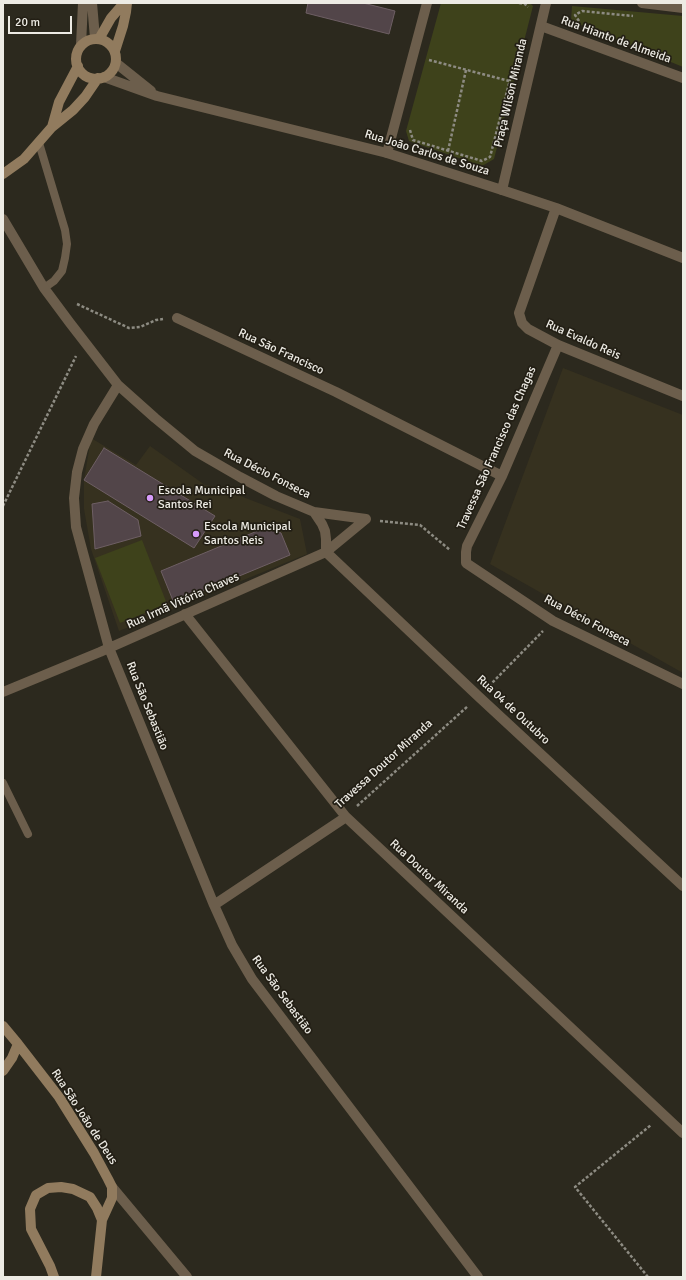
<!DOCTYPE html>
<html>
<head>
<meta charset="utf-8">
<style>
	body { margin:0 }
	#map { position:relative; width:686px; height:1280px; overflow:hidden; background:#2c291e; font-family:Signika,sans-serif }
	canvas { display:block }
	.frame { position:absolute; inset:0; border:4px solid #edebe4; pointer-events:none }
	.scale { position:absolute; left:8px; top:16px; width:64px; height:18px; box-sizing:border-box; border:2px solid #edebe4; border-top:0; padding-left:5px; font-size:12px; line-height:14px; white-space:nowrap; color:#edebe4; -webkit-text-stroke:3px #231f15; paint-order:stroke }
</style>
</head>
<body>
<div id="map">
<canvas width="686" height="1280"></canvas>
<div class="frame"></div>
<div class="scale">20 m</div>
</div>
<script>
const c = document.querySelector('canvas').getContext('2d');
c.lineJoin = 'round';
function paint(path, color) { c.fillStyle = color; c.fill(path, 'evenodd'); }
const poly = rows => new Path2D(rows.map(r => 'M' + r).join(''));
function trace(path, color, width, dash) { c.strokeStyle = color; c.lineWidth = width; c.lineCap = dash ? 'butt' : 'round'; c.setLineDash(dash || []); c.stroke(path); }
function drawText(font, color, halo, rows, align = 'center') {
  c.font = font + ' Signika,sans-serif'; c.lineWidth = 3.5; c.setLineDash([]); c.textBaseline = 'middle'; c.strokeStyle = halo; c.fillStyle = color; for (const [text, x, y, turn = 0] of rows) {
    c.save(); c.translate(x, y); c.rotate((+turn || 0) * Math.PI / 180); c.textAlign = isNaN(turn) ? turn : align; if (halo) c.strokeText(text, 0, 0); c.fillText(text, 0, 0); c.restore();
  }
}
const built = poly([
	[563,368,683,415,683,673,490,564],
	[91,438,136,465,150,446,205,485,217,487,300,519,307,554,119,631,91,549,84,509,84,480]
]);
const green = poly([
	[441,3,530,3,533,6,494,159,482,166,409,141,406,131],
	[572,6,683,16,683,67,571,21],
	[142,540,167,604,120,623,95,558]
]);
const building = poly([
	[308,3,363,3,395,11,389,34,306,13,308,3],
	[104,448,215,516,194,548,84,480,104,448],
	[108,501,138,520,141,536,95,549,92,504,108,501],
	[267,527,281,533,290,555,174,603,161,571,267,527]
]);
const path = poly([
	[519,3,525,4,528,7],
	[579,21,575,15,582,11,633,16],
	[429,60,509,81],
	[410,130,413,140,482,161,490,157,512,72],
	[448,151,466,70],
	[77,304,129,328,140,327,156,320,163,319],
	[3,506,76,356],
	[380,521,420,525,450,550],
	[489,686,543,631],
	[357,806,468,706],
	[648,1277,575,1187,651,1125]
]);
const service = poly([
	[39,143,65,230,67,244,65,258,62,271,54,281,44,288],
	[3,783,28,834]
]);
const minor = poly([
	[92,3,95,38],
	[642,3,683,8],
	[541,26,683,78],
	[81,45,83,3],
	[387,153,427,3],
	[502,190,556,208,683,258],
	[556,208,519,313,522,323,528,329,558,345,683,396],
	[3,219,44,288,70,323,118,385,155,418,195,451,240,477,276,496,314,512,366,519],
	[177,318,336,392,502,476],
	[558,345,502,476,467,546,466,552,466,563,553,621,683,684],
	[118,385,94,424,83,449,77,472,74,498,76,527,109,648,214,905,232,945,252,979,478,1277],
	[314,512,322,524,325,531,326,539,326,552,478,696,683,886],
	[185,614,346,817,683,1133],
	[3,692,100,652,326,552,366,519],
	[214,905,346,817]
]);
const tertiary = poly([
	[116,63,151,91],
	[104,77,157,96,387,153,502,190,546,3],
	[112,1187,187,1277]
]);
const secondary = poly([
	[99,39,111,18,124,3],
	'76 59a20 20 0 1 1 40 0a20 20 0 1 1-40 0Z',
	[115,51,123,26,126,12,127,3],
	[52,127,59,102,78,66],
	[3,174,24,159,52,127,73,110,85,97,98,78],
	[3,1026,18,1044,59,1097,94,1153,108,1179,112,1187,112,1198,102,1220],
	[3,1071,12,1058,18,1044],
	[54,1277,50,1266,31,1229,30,1209,36,1195,48,1188,61,1187,73,1189,90,1197,97,1208,102,1220,96,1277]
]);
const markers = [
	[150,498,4,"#d69bfa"],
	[196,534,4,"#d69bfa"]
];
const streetNames = [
	["Rua Hianto de Almeida",616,40,20],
	["Praça Wilson Miranda",511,93,-77],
	["Rua João Carlos de Souza",427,153,17],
	["Rua Evaldo Reis",583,340,24],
	["Rua São Francisco",281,352,25],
	["Travessa São Francisco das Chagas",497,448,-66],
	["Rua Décio Fonseca",267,474,27],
	["Rua Irmã Vitória Chaves",183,601,-24],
	["Rua Décio Fonseca",587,621,28],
	["Rua São Sebastião",147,706,68],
	["Rua 04 de Outubro",513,710,43],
	["Travessa Doutor Miranda",384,764,-42],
	["Rua Doutor Miranda",429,877,43],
	["Rua São Sebastião",282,995,54],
	["Rua São João de Deus",84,1117,57]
];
const poiNames = [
	["Escola Municipal",158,491],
	["Santos Rei",158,505],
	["Escola Municipal",204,527],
	["Santos Reis",204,541]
];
paint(built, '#36311f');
paint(green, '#3e421b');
paint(building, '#524549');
trace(building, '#6e5f64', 1);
trace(path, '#8d8b82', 2.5, [3, 2]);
trace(service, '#6c5e4c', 8);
trace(minor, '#6c5e4c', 10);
trace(tertiary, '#6c5e4c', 10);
trace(secondary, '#917b5e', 10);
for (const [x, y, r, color] of markers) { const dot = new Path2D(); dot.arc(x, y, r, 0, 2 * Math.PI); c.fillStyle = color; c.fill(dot); trace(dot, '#231f15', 1.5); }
drawText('12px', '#edebe4', '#231f15', streetNames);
drawText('12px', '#edebe4', '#231f15', poiNames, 'left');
</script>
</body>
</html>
